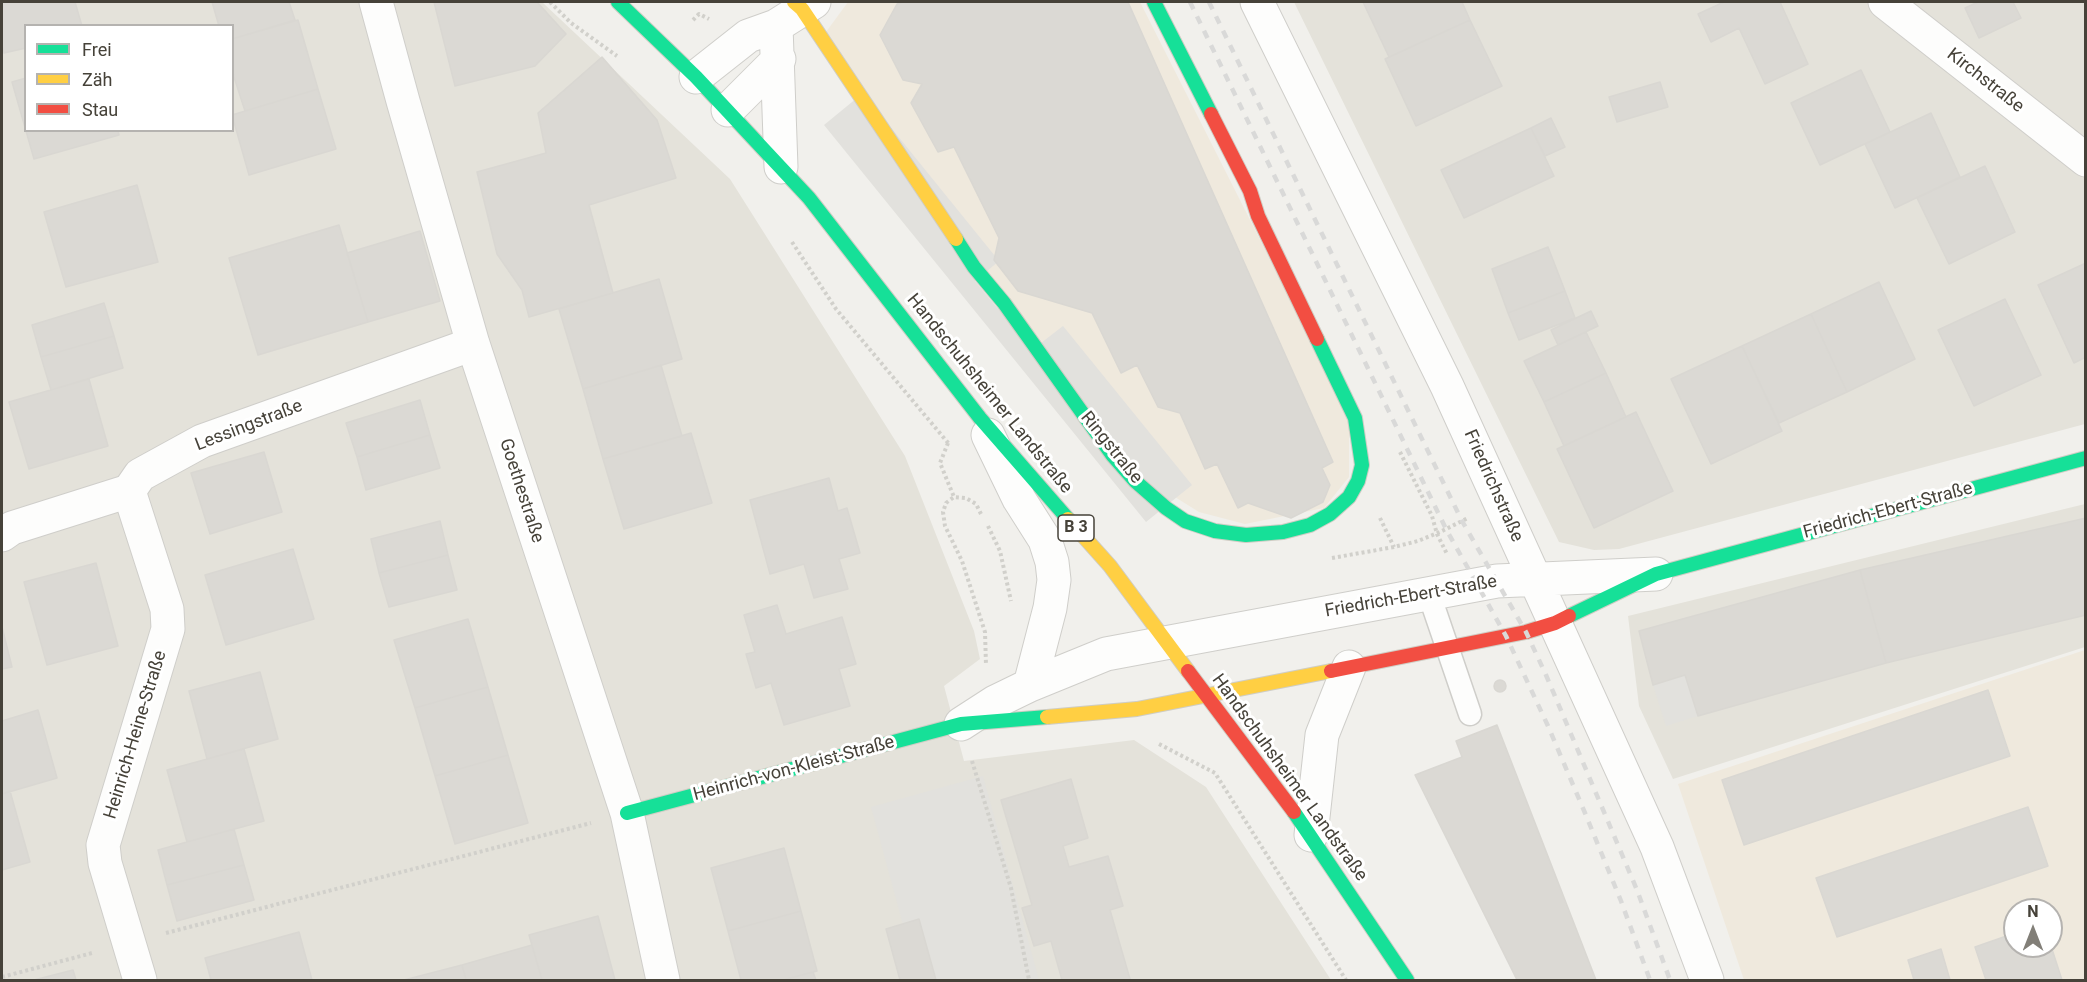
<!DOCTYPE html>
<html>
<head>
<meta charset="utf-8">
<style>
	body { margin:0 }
	#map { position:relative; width:2087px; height:982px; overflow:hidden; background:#f1f0ec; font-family:Roboto,sans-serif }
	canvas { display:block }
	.frame { position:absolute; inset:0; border:3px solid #464239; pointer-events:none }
	.legend { position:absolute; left:24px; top:24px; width:210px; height:108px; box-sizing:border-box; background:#fff; border:2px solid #b5b3b0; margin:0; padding:8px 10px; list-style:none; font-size:18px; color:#464239 }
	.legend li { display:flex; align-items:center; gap:12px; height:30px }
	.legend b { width:30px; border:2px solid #b5b3b0 }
	.north { position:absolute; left:2003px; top:898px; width:60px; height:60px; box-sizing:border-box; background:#fff; border:2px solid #b5b3b0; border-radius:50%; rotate:0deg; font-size:16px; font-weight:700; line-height:24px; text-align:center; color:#464239 }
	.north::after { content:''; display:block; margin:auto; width:21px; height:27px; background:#827f78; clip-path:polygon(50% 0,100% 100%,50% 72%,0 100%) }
</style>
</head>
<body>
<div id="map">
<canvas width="2087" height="982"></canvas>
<div class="frame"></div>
<ul class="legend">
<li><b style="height:8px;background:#16e098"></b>Frei</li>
<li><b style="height:8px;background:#ffcf43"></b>Zäh</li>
<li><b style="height:8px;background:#f24e42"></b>Stau</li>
</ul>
<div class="north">N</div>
</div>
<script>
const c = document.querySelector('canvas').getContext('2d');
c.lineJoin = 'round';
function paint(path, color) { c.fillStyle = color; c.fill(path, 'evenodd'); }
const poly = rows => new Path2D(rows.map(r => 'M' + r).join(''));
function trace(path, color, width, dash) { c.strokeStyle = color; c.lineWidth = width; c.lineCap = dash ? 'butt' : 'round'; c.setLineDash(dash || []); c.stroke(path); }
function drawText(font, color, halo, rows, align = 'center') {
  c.font = font + ' Roboto,sans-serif'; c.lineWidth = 6; c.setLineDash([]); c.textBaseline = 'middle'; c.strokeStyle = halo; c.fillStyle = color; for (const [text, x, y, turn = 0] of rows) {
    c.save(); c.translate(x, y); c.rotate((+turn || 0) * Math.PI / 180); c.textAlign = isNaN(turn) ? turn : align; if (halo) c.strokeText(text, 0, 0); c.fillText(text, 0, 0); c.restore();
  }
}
const residential = poly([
	[2,2,542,2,730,179,905,456,974,631,980,659,944,686,964,761,1134,740,1206,787,1331,980,2,980],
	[26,26,232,26,232,130,26,130],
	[1294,2,2085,2,2085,424,1619,549,1594,550,1559,542],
	[2085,504,2085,647,1673,779,1639,706,1628,616]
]);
const commercial = poly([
	[848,2,1140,2,1349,416,1349,477,1324,508,1245,524,1199,512,1162,489,991,279,826,32],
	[2085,650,2085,980,1744,980,1678,784],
	[2015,910,2051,910,2051,946,2015,946]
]);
const parking = poly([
	[863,93,999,261,975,281,1032,350,1063,326,1192,485,1146,522,824,125],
	[1685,675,1698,716,1666,726,1653,685],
	[983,776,1039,980,918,980,871,807]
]);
const building = poly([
	[2,2,75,2,82,26,26,26,26,48,4,53,2,45,2,2],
	[212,2,289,2,295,20,232,39,232,26,219,26,212,2],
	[434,2,537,2,566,34,535,66,455,86,434,2],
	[904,2,1128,2,1333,462,1322,468,1330,485,1323,502,1291,518,1248,503,1238,508,1217,464,1205,469,1180,413,1158,407,1137,365,1121,373,1092,313,1018,291,994,260,999,238,954,147,938,152,911,103,922,84,903,80,880,35,897,4,904,2],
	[1363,2,1462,2,1470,20,1389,57,1363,2],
	[1724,2,1780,2,1808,64,1765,84,1739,28,1711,42,1698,14,1724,2],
	[1978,2,2013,2,2021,18,1979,38,1965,8,1978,2],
	[298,20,318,89,245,111,232,71,232,39,298,20],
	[1470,20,1502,86,1416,126,1385,59,1470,20],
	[602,57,657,120,676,178,589,205,613,293,529,317,522,290,497,254,477,172,546,153,538,113,602,57],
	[1861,70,1890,132,1820,165,1791,103,1861,70],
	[26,78,26,130,118,130,119,135,34,159,12,82,26,78],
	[1660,82,1668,107,1617,122,1609,97,1660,82],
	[318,89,336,149,249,175,232,115,318,89],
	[1931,113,1960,177,1895,208,1865,144,1931,113],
	[1551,118,1565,147,1545,156,1531,128,1551,118],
	[1531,128,1554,176,1464,218,1441,170,1531,128],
	[1985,166,2015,232,1949,264,1917,198,1985,166],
	[137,185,158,262,66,287,44,212,137,185],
	[339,225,368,322,258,355,229,258,339,225],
	[420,231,440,301,368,322,347,253,420,231],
	[1548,247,1565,291,1508,313,1492,269,1548,247],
	[2086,263,2086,357,2074,363,2038,285,2086,263],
	[659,279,682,359,583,389,559,309,659,279],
	[1879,282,1915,359,1847,392,1811,314,1879,282],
	[1565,291,1575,318,1519,340,1508,313,1565,291],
	[2005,299,2041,375,1974,406,1938,330,2005,299],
	[104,303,114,336,41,357,32,325,104,303],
	[1591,311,1598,326,1558,345,1551,330,1591,311],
	[1811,314,1847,392,1779,423,1742,346,1811,314],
	[1586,332,1606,373,1544,402,1524,361,1586,332],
	[114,336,123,368,51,390,41,357,114,336],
	[1742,346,1782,431,1711,464,1671,379,1742,346],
	[661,365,682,436,603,459,583,389,661,365],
	[1606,373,1626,417,1564,446,1544,402,1606,373],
	[89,379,108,446,29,469,9,402,89,379],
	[420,400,430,435,357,457,346,423,420,400],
	[1636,412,1673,491,1594,528,1557,449,1636,412],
	[691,433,712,503,624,529,603,459,691,433],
	[430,435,440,468,366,490,357,457,430,435],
	[264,452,282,512,210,534,191,473,264,452],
	[829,478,838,511,847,508,860,553,839,559,848,589,814,598,804,564,770,574,750,500,829,478],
	[2086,518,2086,615,1886,663,1860,570,2086,518],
	[440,521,448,555,379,573,371,539,440,521],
	[293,549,314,619,226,645,205,575,293,549],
	[448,555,457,590,389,607,379,573,448,555],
	[96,563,118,646,47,665,24,582,96,563],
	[1860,570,1886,663,1698,716,1685,675,1653,685,1639,631,1860,570],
	[777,605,786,634,842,617,856,664,839,669,850,706,784,725,771,683,756,688,746,654,755,652,744,615,777,605],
	[468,619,488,687,415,708,394,640,468,619],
	[2,627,12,667,2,669,2,627],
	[260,672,278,739,207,759,189,691,260,672],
	'1494 686a6 6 0 1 1 12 0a6 6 0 1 1-12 0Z',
	[488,687,508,755,435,776,415,708,488,687],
	[1988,690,2010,756,1744,845,1722,780,1988,690],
	[38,710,57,778,2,794,2,721,38,710],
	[1497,725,1596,980,1517,980,1415,775,1462,757,1456,741,1497,725],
	[244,749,264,821,187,842,167,770,244,749],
	[508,755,528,823,455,844,435,776,508,755],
	[1071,779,1088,838,1063,846,1069,867,1108,856,1123,906,1110,910,1130,979,1125,980,1062,980,1051,941,1034,946,1022,908,1032,905,1001,800,1071,779],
	[10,791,30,862,2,870,2,794,10,791],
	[2028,807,2048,866,1837,937,1816,878,2028,807],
	[234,829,244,865,167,885,158,850,234,829],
	[784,848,801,911,728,931,711,868,784,848],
	[244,865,254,900,177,921,167,885,244,865],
	[801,911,817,971,783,980,741,980,728,931,801,911],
	[598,916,615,980,542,980,529,935,598,916],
	[919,919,936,980,900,980,886,929,919,919],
	[299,932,312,980,211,980,205,958,299,932],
	[2015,933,2015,946,2051,946,2062,980,1986,980,1975,947,2015,933],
	[532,945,542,980,466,980,462,965,532,945],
	[1941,949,1950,980,1914,980,1908,960,1941,949],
	[462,965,466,980,404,980,462,965],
	[73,970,76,980,34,980,73,970],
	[813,972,816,980,783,980,813,972]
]);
const path = poly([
	[550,2,571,23,617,56],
	[693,20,699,14,709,19],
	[792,242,836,309,949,444],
	[948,443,940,463,954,497],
	[1400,452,1432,516,1437,534,1447,554],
	[981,514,976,504,966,498,954,497,946,503,943,512,945,526,962,561,985,632,986,665],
	[1380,518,1394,547],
	[988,526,1000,551,1011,601],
	[1332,558,1394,547,1418,541,1440,532,1468,518],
	[1159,744,1215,773,1346,980],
	[972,761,1011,888,1029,980],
	[166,933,591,823],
	[2,977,92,953]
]);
const lane = poly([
	[1429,594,1470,714]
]);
const street = poly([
	[376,2,403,101,473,344,627,813,663,980],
	[1257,2,1447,386,1657,847,1707,980],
	[1885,2,2086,160],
	[776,26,781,167],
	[696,77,748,36,776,26,814,2],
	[728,110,779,59],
	[988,435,1019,499,1045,540,1052,562,1054,580,1050,608,1030,685],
	[129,491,167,609,168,629,103,845,105,863,140,980],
	[2,535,12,528,129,491,140,475,202,441,473,344],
	[961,724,995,702,1030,685,1106,654,1497,581,1656,574],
	[1311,835,1322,735,1349,667]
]);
const fast = poly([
	[618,2,696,77,809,198,980,418,1068,519],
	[1154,2,1211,114],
	[956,239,974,267,1004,303,1113,456,1135,481,1166,508,1185,521,1215,531,1246,535,1283,532,1310,525,1330,514,1349,497,1358,481,1362,465,1355,418,1317,339],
	[1569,616,1656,574,2086,458],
	[1294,812,1407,980],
	[627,813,961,724,1047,717]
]);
const slow = poly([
	[794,2,802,9,956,239],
	[1068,519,1110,566,1188,671],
	[1047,717,1137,709,1331,671]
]);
const jam = poly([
	[1211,114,1250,191,1258,216,1317,339],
	[1188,671,1294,812],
	[1331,671,1526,632,1555,623,1569,616]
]);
const rail = poly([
	[1190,2,1446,529,1506,636,1548,726,1585,813,1621,901,1650,980],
	[1209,2,1462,521,1526,632,1546,675,1637,890,1670,980]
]);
const shields = [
	[1076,528,36]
];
const shieldNames = [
	["B 3",1076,528]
];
const streetNames = [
	["Kirchstraße",1985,81,38],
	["Handschuhsheimer Landstraße",989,394,51],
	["Lessingstraße",249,426,-21],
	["Ringstraße",1111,448,51],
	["Friedrichstraße",1493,486,66],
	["Goethestraße",521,491,72],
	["Friedrich-Ebert-Straße",1888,511,-15],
	["Friedrich-Ebert-Straße",1411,597,-10],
	["Heinrich-Heine-Straße",136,735,-73],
	["Heinrich-von-Kleist-Straße",794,769,-15],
	["Handschuhsheimer Landstraße",1289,778,54]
];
paint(residential, '#e4e2da');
paint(commercial, '#efe9dd');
paint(parking, '#e2e1dd');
paint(building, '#dbd9d4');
trace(building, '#d9d7d2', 1.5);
trace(lane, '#cfceca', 25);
trace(street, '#cfceca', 35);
trace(fast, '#cfcdc4', 16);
trace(slow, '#cfcdc4', 16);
trace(jam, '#cfcdc4', 16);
trace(path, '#d1d0cb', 4, [3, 3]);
trace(lane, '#fdfdfc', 22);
trace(street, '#fdfdfc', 33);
trace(fast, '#16e098', 14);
trace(slow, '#ffcf43', 14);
trace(jam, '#f24e42', 14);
trace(rail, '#d9d9d8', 4.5, [8, 8]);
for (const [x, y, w] of shields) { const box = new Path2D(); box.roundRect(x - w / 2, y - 13, w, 26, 4.5); c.fillStyle = '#fff'; c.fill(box); trace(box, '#464239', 1.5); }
drawText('bold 16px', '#464239', null, shieldNames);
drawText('18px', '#464239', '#fff', streetNames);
</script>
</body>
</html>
